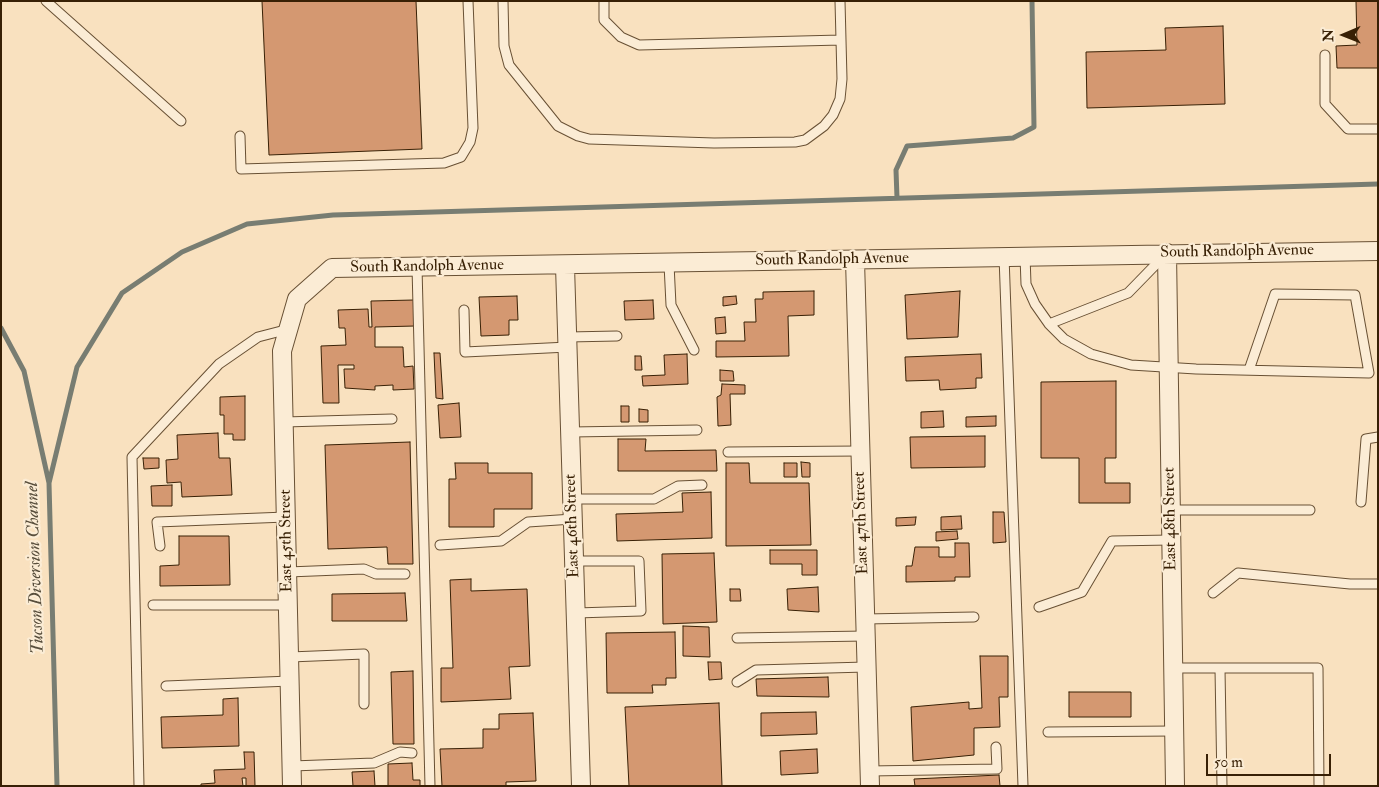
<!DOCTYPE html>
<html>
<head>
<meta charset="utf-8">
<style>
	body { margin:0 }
	#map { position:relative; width:1379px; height:787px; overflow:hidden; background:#f9e1bf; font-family:"IM FELL Double Pica",serif }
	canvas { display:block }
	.frame { position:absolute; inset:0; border:2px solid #382005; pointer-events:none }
	.north { position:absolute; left:1319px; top:10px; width:50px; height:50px; -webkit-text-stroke:4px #fbecd5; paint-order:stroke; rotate:269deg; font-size:14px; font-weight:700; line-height:20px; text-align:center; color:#382005 }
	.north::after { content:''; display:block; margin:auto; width:18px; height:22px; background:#382005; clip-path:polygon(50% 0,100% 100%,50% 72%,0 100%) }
	.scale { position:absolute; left:1206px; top:754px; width:125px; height:22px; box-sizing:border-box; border:2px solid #382005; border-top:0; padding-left:6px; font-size:15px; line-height:18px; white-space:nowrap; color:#382005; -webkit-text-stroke:4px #fbecd5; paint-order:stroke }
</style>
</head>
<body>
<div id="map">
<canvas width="1379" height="787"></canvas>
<div class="frame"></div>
<div class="north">N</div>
<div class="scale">50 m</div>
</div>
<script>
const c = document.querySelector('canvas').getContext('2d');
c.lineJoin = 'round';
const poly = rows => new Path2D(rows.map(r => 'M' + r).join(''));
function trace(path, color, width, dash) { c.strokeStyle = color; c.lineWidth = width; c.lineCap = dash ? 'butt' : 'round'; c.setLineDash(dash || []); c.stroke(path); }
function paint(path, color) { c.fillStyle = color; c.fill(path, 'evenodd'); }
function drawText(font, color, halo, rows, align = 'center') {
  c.font = font + ' "IM FELL Double Pica",serif'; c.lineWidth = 4.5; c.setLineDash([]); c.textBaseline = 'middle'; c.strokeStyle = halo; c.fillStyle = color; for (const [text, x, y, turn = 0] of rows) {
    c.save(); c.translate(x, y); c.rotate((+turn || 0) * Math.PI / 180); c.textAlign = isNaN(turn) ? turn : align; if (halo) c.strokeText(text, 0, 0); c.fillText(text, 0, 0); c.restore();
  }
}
const stream = poly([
	[897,198,896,170,907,146,1013,138,1034,127,1032,1],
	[1,328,24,371,49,483,57,786],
	[49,483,77,367,122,293,182,252,247,224,333,215,1378,184]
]);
const building = poly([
	[262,1,416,1,422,149,269,155,262,1],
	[1356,1,1378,1,1378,68,1337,68,1336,46,1357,45,1356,1],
	[1223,26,1225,104,1087,108,1086,52,1166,50,1165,28,1223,26],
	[814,291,814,315,788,316,789,356,716,357,716,341,745,341,744,322,756,322,755,299,763,299,763,292,814,291],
	[960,291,958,337,907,339,905,295,960,291],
	[517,296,518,320,509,320,509,335,481,336,479,297,517,296],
	[736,296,737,304,723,306,723,297,736,296],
	[414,300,415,326,375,327,375,347,403,347,404,367,413,366,414,389,393,390,393,385,375,386,375,390,345,388,344,369,354,369,354,365,338,365,339,403,323,403,321,346,346,345,345,328,339,328,338,310,368,309,369,327,372,327,371,301,414,300],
	[653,300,654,319,625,320,624,301,653,300],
	[725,317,726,333,716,334,715,318,725,317],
	[434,353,440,353,443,399,436,398,434,353],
	[687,354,688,384,643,386,642,376,665,375,664,355,687,354],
	[981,354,982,378,976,378,976,388,940,390,939,380,906,381,905,357,981,354],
	[635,356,641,356,642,370,635,370,635,356],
	[720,370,733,371,734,381,720,381,720,370],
	[1116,381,1116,458,1105,458,1105,483,1130,483,1130,503,1079,503,1079,458,1041,458,1041,382,1116,381],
	[722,384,745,385,745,394,730,394,731,425,718,426,717,397,721,395,722,384],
	[245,396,245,440,233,440,233,434,224,434,224,415,220,415,220,397,245,396],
	[459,403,461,437,440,438,438,405,459,403],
	[621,406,629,406,629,422,621,422,621,406],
	[639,409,648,410,648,422,639,422,639,409],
	[943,411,944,427,921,428,921,412,943,411],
	[996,416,996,426,966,427,966,417,996,416],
	[218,433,219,458,230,458,232,495,182,497,181,482,167,483,166,460,178,459,177,435,218,433],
	[985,436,985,467,911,468,910,437,985,436],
	[618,439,646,439,645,451,716,450,717,471,618,471,618,439],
	[410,442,413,564,388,564,387,547,328,549,325,445,410,442],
	[143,458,159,458,159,468,144,469,143,458],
	[801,462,810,463,810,477,802,477,801,462],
	[455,463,488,463,488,473,532,473,532,509,494,509,494,527,449,527,449,479,456,479,455,463],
	[726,463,749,463,750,483,809,483,811,545,726,546,726,463],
	[784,463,797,463,797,477,784,477,784,463],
	[172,485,172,506,152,506,151,486,172,485],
	[711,492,712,538,617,541,616,514,683,512,682,493,711,492],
	[993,512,1004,512,1006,542,993,543,993,512],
	[961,516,962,529,941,530,941,517,961,516],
	[916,517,915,525,896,526,896,518,916,517],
	[957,531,958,539,936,541,936,532,957,531],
	[179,536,229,536,230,585,160,586,160,566,179,565,179,536],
	[955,543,969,543,970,577,955,577,955,581,906,582,906,566,912,566,915,547,939,547,939,557,955,557,955,543],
	[770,550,817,550,817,575,802,575,802,564,770,564,770,550],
	[714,553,717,622,663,624,662,554,714,553],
	[471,579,471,591,527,589,530,666,509,667,511,699,441,702,441,668,453,668,450,580,471,579],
	[818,587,819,612,788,610,787,589,818,587],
	[730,589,740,589,741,601,730,601,730,589],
	[405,593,407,621,332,621,332,594,405,593],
	[683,626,709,627,710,657,683,656,683,626],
	[675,632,676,678,666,678,666,685,652,685,653,693,607,693,606,633,675,632],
	[980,656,1008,656,1008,697,999,697,1000,727,974,728,974,755,913,761,911,707,969,702,969,709,982,708,980,656],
	[708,662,721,662,722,679,709,680,708,662],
	[413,671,414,744,393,744,391,672,413,671],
	[828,677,829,697,757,696,756,679,828,677],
	[1069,692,1131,692,1131,717,1069,717,1069,692],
	[238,698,239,746,162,748,161,717,223,715,223,699,238,698],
	[719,703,722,786,629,786,625,707,719,703],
	[816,712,817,734,761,736,761,713,816,712],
	[533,713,536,781,506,782,506,786,442,786,440,749,483,748,483,729,499,729,499,714,533,713],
	[817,749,818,773,781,775,780,751,817,749],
	[244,752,254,752,255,786,246,786,246,778,242,778,243,786,201,786,201,784,215,783,214,770,245,769,244,752],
	[412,763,413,780,420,780,420,786,388,786,388,764,412,763],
	[374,771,375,786,353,786,352,772,374,771],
	[999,775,1000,786,915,786,914,779,999,775]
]);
const lane = poly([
	[46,1,181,121],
	[503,1,504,46,509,65,558,126,578,136,589,139,714,143,795,142,805,140,824,126,833,115,840,99,842,79,840,1],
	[604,1,604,20,621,37,639,45,841,40],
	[1325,55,1325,104,1348,129,1378,129],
	[240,136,241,169,444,163,461,157,470,142,473,128,468,1],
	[1004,256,1023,786],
	[1025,256,1026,284,1035,304,1049,324,1064,339,1091,354,1131,365,1196,369,1369,373,1355,295,1275,294,1249,370],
	[669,264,671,305,694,350],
	[417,267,430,786],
	[464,310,465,352,568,347],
	[1049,324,1128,293,1165,255],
	[568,337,617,336],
	[284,422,392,419],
	[571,432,697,430],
	[728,452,860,451],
	[573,499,654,499,678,486,702,485],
	[1361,502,1366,439,1378,437],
	[1171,510,1310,510],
	[440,545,501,541,528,522,573,519],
	[160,546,157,522,286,517],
	[575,561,639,561,641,611,576,613],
	[288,572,364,569,376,574,405,574],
	[1213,593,1238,573,1350,584,1378,584],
	[153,605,288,605],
	[1039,607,1082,592,1112,541,1171,540],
	[865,619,974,617],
	[737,638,866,636],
	[290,657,364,654,364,704],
	[1173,668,1318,668,1319,786],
	[1220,669,1222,786],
	[737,682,756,670,866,667],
	[166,686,290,681],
	[1048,732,1174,731],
	[292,766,374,763,400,752,412,753],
	[869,771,997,769,996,747],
	[139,786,132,457,219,364,258,337,289,329]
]);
const street = poly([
	[1167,253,1175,786],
	[855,260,870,786],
	[565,266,581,786],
	[292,786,282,351,297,299,332,268,1378,251]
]);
const streetNames = [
	["South Randolph Avenue",1237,252,-1],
	["South Randolph Avenue",832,260,-1],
	["South Randolph Avenue",427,267,-1],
	["East 48th Street",1171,519,-91],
	["East 47th Street",862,523,-92],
	["East 46th Street",573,526,-92],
	["East 45th Street",287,541,-91]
];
const waterNames = [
	["Tucson Diversion Channel",36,568,-92]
];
trace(stream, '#787d72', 5);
paint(building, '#d49871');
trace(building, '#382005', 1);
trace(lane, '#685034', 11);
trace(street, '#685034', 20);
trace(lane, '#fbecd5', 9);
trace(street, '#fbecd5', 18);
drawText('16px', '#382005', '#fbecd5', streetNames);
drawText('italic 18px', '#584e3c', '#fbecd5', waterNames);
</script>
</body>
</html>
